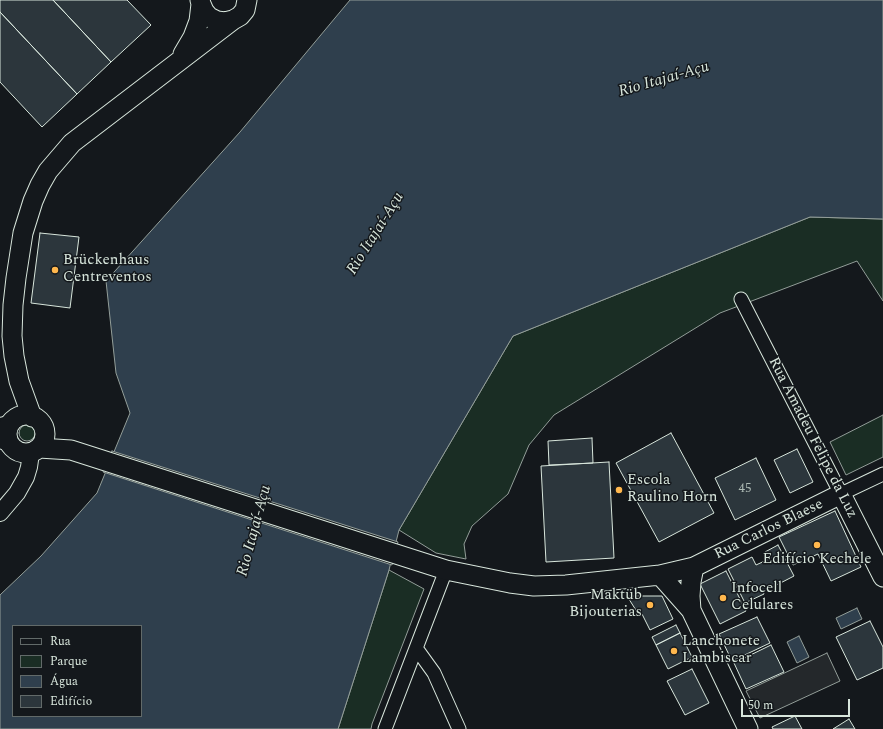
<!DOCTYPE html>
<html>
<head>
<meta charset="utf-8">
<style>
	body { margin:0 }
	#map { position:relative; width:883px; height:729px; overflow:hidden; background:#14181c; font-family:Spectral,serif }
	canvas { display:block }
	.legend { position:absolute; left:12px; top:625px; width:130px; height:92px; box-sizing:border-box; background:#14181c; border:1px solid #626a69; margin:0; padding:5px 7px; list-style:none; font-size:12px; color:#d8e6dc }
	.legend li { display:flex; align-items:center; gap:8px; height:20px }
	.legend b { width:20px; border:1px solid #626a69 }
	.scale { position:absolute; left:741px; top:699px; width:109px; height:18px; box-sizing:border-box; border:2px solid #d8e6dc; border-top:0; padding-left:5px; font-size:12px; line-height:14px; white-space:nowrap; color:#d8e6dc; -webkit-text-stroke:3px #14181c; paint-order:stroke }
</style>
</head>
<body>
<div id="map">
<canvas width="883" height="729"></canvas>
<ul class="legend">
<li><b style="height:5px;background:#14181c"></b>Rua</li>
<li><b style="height:11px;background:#1a2d24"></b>Parque</li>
<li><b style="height:11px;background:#2f3f4d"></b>Água</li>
<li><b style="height:11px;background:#2c363c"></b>Edifício</li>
</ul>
<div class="scale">50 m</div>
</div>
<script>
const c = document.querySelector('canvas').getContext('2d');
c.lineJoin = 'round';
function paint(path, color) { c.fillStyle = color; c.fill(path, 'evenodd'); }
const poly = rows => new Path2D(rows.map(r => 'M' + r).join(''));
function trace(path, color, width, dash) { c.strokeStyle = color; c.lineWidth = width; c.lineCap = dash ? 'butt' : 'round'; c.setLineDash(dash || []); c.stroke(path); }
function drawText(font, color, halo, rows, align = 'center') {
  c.font = font + ' Spectral,serif'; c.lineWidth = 3; c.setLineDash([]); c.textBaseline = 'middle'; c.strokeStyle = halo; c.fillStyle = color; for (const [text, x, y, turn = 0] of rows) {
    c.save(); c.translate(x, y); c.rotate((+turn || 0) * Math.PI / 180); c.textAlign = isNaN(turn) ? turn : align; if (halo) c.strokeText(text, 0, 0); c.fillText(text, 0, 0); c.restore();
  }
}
const green = poly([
	[810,217,883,219,883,301,857,261,720,313,554,415,529,445,508,494,472,526,464,544,466,559,436,553,399,530,513,336,810,217],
	[883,415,883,457,846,475,830,442,883,415],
	'19 433a8 8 0 1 1 16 0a8 8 0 1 1-16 0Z',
	[389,570,424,589,372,724,371,729,338,729,389,570]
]);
const parking = poly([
	[827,653,840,681,760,718,746,691,827,653]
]);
const water = poly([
	[350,0,883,0,883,219,810,217,513,336,399,530,389,570,338,729,0,729,0,595,41,556,97,493,130,413,116,373,106,281,240,132,350,0],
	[13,626,141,626,141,716,13,716,13,626],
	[857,608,862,619,841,629,836,618,857,608],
	[799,636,809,657,797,663,787,642,799,636]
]);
const pier = poly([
	[112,451,398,542,392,565,103,472,112,451]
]);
const building = poly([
	[0,0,53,0,111,62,77,94,0,12,0,0],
	[53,0,127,0,151,25,111,62,53,0],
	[0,12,77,94,42,127,0,82,0,12],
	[40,233,79,237,70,308,31,303,40,233],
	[671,433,714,513,659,542,616,463,671,433],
	[592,438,593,463,549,465,548,441,592,438],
	[797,449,813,482,790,493,774,460,797,449],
	[756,458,776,500,735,520,715,478,756,458],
	[609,462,614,558,546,562,541,466,609,462],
	[835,511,861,567,831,581,818,554,793,565,779,537,835,511],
	[778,545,794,576,763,592,764,594,745,603,728,569,752,557,756,565,769,559,765,552,778,545],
	[726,571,746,611,720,624,700,584,726,571],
	[627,596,662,596,673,619,650,630,642,614,639,615,627,596],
	[757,617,770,643,732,661,719,634,757,617],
	[870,621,883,647,883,668,857,680,836,637,870,621],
	[676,625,680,633,656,645,652,637,676,625],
	[680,633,692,657,668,669,656,645,680,633],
	[771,645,784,672,746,689,734,663,771,645],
	[692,669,709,703,685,715,667,681,692,669],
	[795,716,802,729,773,729,772,727,795,716],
	[849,719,855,729,833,729,849,719]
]);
const minor = poly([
	[741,299,841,494,883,474],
	[416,648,434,673,459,729],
	[385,729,446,570]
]);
const tertiary = poly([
	[0,426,10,424],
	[0,440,9,443],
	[0,513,17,493,26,477,29,467,31,453]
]);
const secondary = poly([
	[200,0,201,4,204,11,209,17,217,21,225,22,233,20,240,16,245,10,247,0],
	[183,54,193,37,199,21,201,4],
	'7 434a19 19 0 1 1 38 0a19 19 0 1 1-38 0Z',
	[32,417,19,381,14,356,12,336,13,305,16,278,23,233,33,201,40,185,48,171,72,143,233,20],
	[39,448,71,450,446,570,510,583,534,586,566,585,660,575,694,567,841,494,883,577],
	[660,575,691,610,748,729],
	[691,610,690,596,691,582,694,567]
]);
const markers = [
	[55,270,4,"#ffb74d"],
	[619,490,4,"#ffb74d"],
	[817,545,4,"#ffb74d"],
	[723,598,4,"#ffb74d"],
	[650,605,4,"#ffb74d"],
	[674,651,4,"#ffb74d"]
];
const numberNames = [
	["45",745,489]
];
const poiNames = [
	["Brückenhaus",63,261],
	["Centreventos",63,278],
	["Escola",627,481],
	["Raulino Horn",627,498],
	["Edifício Kechele",817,560,"center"],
	["Infocell",731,589],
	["Celulares",731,606],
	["Maktüb",642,596,"right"],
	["Bijouterias",642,613,"right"],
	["Lanchonete",682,642],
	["Lambiscar",682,659]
];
const streetNames = [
	["Rua Amadeu Felipe da Luz",812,438,63],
	["Rua Carlos Blaese",769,530,-26]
];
const waterNames = [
	["Rio Itajaí-Açu",664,80,-16],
	["Rio Itajaí-Açu",376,234,-58],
	["Rio Itajaí-Açu",255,531,-75]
];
paint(green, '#1a2d24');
trace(green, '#939e99', 1);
paint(parking, '#24282b');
trace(parking, '#939e99', 1);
paint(water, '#2f3f4d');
trace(water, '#939e99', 1);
paint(pier, '#14181c');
trace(pier, '#939e99', 1);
paint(building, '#2c363c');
trace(building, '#d8e6dc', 1);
trace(minor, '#d8e6dc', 15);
trace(tertiary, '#d8e6dc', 18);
trace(secondary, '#d8e6dc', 21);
trace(minor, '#14181c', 13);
trace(tertiary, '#14181c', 16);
trace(secondary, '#14181c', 19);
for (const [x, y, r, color] of markers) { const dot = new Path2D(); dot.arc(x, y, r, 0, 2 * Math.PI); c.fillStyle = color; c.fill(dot); trace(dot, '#14181c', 1.5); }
drawText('13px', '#adbab4', null, numberNames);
drawText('15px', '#d8e6dc', '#14181c', poiNames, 'left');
drawText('15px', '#d8e6dc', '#14181c', streetNames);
drawText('italic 16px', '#d8e6dc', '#14181c', waterNames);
</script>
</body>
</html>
